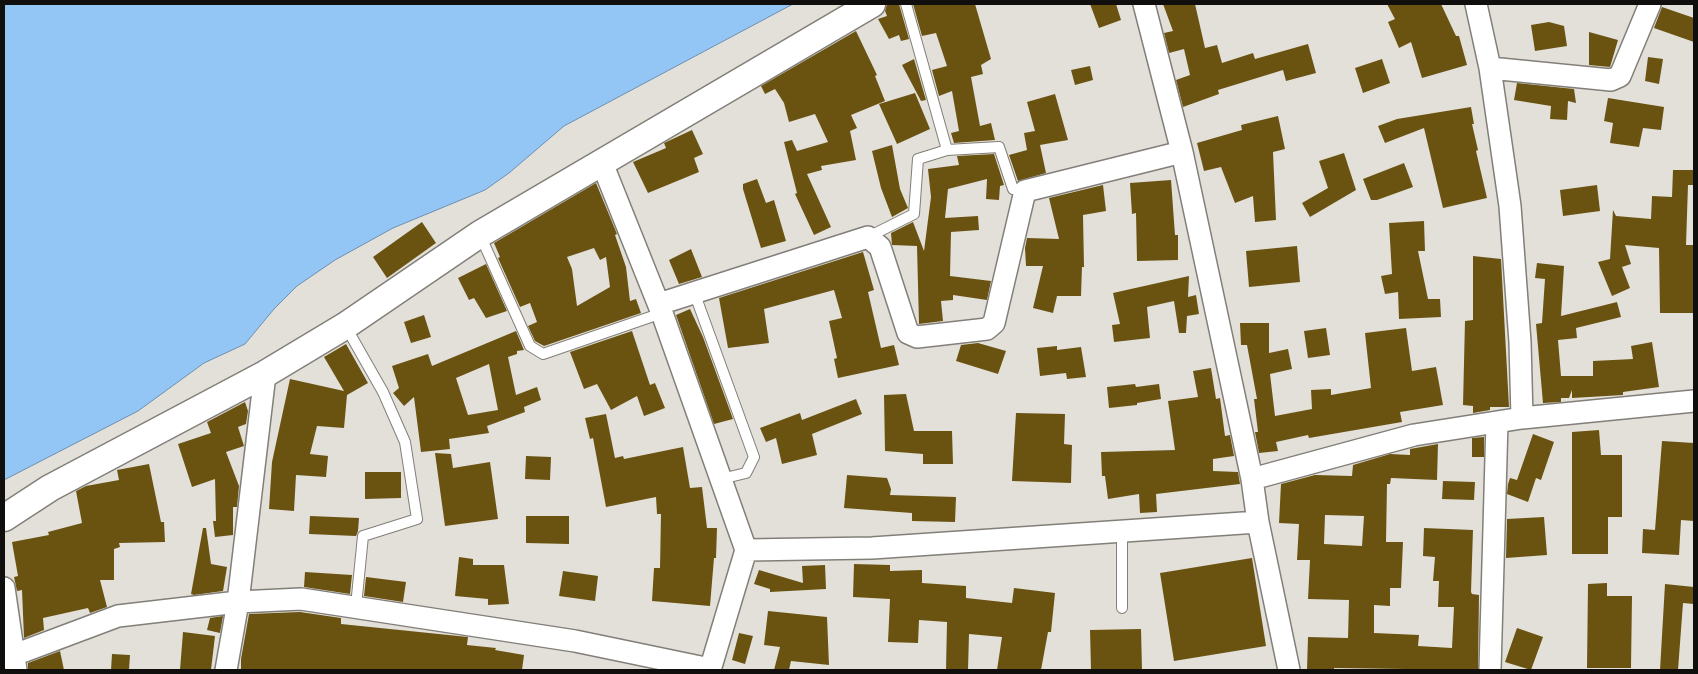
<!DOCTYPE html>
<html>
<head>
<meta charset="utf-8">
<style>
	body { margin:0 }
	#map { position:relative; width:1698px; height:674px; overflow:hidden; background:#e3e0da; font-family:"Golos Text",sans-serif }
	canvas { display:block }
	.frame { position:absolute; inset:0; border:5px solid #100f0d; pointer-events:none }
</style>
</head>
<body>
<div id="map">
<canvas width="1698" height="674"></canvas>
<div class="frame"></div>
</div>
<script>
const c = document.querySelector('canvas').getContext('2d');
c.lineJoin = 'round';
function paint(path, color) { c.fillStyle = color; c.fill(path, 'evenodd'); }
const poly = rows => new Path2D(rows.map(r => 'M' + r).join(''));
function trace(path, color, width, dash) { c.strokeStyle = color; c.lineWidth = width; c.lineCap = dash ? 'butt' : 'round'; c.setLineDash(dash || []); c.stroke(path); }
const water = poly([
	[4,4,793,4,564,126,509,173,485,190,393,228,335,260,297,286,274,309,245,344,204,363,138,411,4,480,4,4]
]);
const building = poly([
	[887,4,899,4,909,39,901,41,899,35,889,39,878,19,887,16,885,11],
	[913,4,975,4,991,59,981,65,983,74,971,77,980,126,991,123,995,140,954,143,951,133,959,131,952,91,939,96,932,70,947,66,936,33,922,36],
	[1090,4,1116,4,1121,20,1099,28],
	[1163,4,1195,4,1205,48,1217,45,1222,63,1253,53,1255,59,1308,44,1316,73,1286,81,1283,70,1218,90,1219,94,1183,107,1176,80,1190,75,1184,49,1169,53,1164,33,1173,31],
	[1387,4,1441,4,1456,36,1459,36,1467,65,1422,78,1411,42,1399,48,1388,22,1395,19],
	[1662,7,1694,18,1694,42,1654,28],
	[1549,22,1564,26,1567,46,1535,51,1531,25],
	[856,31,877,75,875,76,885,101,851,115,857,128,850,131,856,160,821,166,822,170,807,174,831,227,814,235,795,194,797,193,784,142,792,140,797,151,828,142,815,114,789,122,784,103,775,89,765,94,761,86],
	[1589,32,1618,40,1610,67,1589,65],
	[1648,57,1663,59,1659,84,1645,81],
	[914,59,926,100,921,101,902,65],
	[1382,59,1390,83,1363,93,1355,68],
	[1090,66,1093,80,1075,85,1071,70],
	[1517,83,1574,89,1576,103,1568,101,1567,120,1550,119,1551,106,1514,100],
	[915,93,930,129,897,144,879,104],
	[1055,94,1068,140,1040,145,1046,173,1018,181,1009,155,1027,150,1024,133,1035,131,1027,102],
	[1608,98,1664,107,1661,130,1643,128,1639,147,1610,143,1613,123,1604,121],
	[1471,107,1474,124,1472,124,1478,150,1476,151,1487,198,1443,208,1424,128,1385,143,1378,126,1397,119],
	[1278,116,1285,149,1273,152,1276,220,1255,222,1253,196,1235,203,1221,167,1204,171,1197,143,1242,130,1241,125],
	[692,130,703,154,694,158,699,172,648,193,633,162,666,148,664,143],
	[892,145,900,189,908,208,892,217,881,188,872,151],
	[1344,153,1356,190,1310,217,1302,203,1328,188,1319,161],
	[994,154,1004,185,1000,186,999,200,986,199,987,179,948,189,945,218,978,216,979,230,951,232,950,276,991,281,987,300,953,295,953,300,941,301,943,321,919,324,917,246,892,245,891,233,913,222,924,251,931,197,928,169,959,165,957,156],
	[1404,163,1413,187,1377,200,1371,200,1363,179],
	[1673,170,1694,170,1694,185,1688,185,1686,245,1694,245,1694,313,1660,313,1659,248,1625,245,1631,264,1622,267,1630,288,1612,296,1598,262,1610,259,1613,210,1616,216,1651,219,1652,196,1672,197],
	[757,179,766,203,774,200,786,241,761,248,743,189,743,184],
	[1171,180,1175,235,1178,235,1178,260,1137,261,1136,213,1132,214,1130,183],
	[596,183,617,234,615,235,626,267,630,301,636,299,641,313,544,346,535,341,528,326,537,322,530,303,520,307,498,258,500,257,494,243],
	[594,248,600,260,606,257,610,287,577,306,572,269,567,257],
	[1103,185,1106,211,1083,215,1084,267,1082,267,1081,296,1057,296,1053,313,1033,308,1043,266,1026,266,1025,248,1027,238,1059,239,1049,198],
	[1597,185,1600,211,1563,216,1560,190],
	[1424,221,1425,251,1418,251,1428,299,1440,299,1441,317,1399,319,1398,292,1385,294,1381,276,1392,274,1389,223],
	[422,222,436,243,387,278,373,257],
	[1297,246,1300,282,1249,287,1246,251],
	[691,249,702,277,679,284,669,260],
	[863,252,874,290,868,292,881,348,894,345,899,365,838,378,834,359,837,358,829,321,842,318,834,290,764,309,769,343,728,348,719,298],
	[1473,256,1501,259,1509,407,1490,407,1490,410,1473,413,1473,406,1463,405,1465,321,1473,320],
	[1537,263,1564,266,1561,316,1617,302,1621,317,1576,328,1577,338,1558,340,1561,376,1593,376,1593,361,1633,359,1631,346,1652,342,1659,387,1623,392,1623,395,1572,398,1572,390,1569,398,1561,398,1561,402,1543,403,1536,324,1542,323,1545,279,1535,278],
	[486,264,507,311,486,318,474,298,469,300,458,278],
	[1189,276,1188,297,1196,295,1199,314,1187,316,1186,333,1179,333,1174,301,1147,307,1150,338,1114,342,1112,325,1120,324,1113,293],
	[690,309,703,337,733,419,714,424,676,315],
	[424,315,431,337,411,343,404,322],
	[1240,323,1269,323,1269,353,1288,349,1292,369,1270,374,1275,416,1312,409,1311,390,1331,389,1331,395,1371,388,1365,333,1406,328,1412,371,1436,367,1443,405,1400,412,1402,422,1309,438,1308,435,1276,442,1278,451,1259,453,1255,432,1258,432,1254,399,1257,399,1247,345,1241,345],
	[1326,328,1330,355,1308,358,1304,331],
	[516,331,524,350,517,351,517,354,508,357,516,395,537,387,541,400,524,407,525,412,487,426,489,433,449,439,450,449,421,452,414,397,404,406,393,393,399,388,392,366,428,354,432,366],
	[489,364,498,410,468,415,456,378],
	[632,331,650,385,655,383,665,408,644,416,637,396,611,410,597,384,584,389,570,352],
	[978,343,1006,351,998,374,956,361,961,345],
	[346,344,368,383,347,395,344,428,317,426,310,454,328,456,326,477,296,475,294,511,269,509,272,462,290,379,344,391,324,357],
	[1057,346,1057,350,1081,347,1086,377,1067,379,1066,373,1040,376,1037,348],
	[1211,368,1216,399,1220,398,1225,436,1230,435,1234,456,1213,459,1213,471,1238,472,1240,484,1156,494,1157,512,1140,513,1139,494,1108,499,1105,476,1102,476,1101,452,1175,450,1168,401,1198,397,1193,371],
	[1135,384,1136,387,1159,384,1161,399,1137,403,1137,405,1109,408,1107,387],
	[906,394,914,431,952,431,953,464,923,464,923,454,885,451,884,395],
	[856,399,862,414,812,434,817,455,782,464,776,438,766,442,760,428,800,413,802,420],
	[245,402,248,411,246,424,238,427,244,446,226,452,239,486,237,507,233,507,233,535,215,537,213,521,216,521,215,479,192,487,178,444,211,433,207,422],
	[1016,413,1065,414,1064,444,1072,445,1071,483,1012,481],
	[606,414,615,458,623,456,624,459,683,447,690,488,702,487,707,528,717,528,716,558,714,558,710,606,652,601,654,568,660,568,661,514,657,514,656,497,606,507,593,438,590,439,585,418],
	[1599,430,1601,455,1622,455,1622,517,1608,517,1608,554,1572,554,1572,432],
	[1533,434,1554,442,1541,480,1536,478,1528,502,1507,494,1508,484,1510,478,1517,480],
	[1484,437,1484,457,1472,457,1472,438],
	[1662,441,1694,443,1694,521,1681,520,1679,555,1642,553,1643,529,1655,530],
	[1438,444,1437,480,1391,478,1390,484,1387,484,1386,542,1403,542,1401,588,1390,588,1390,606,1374,605,1374,633,1419,635,1418,646,1452,648,1454,607,1438,607,1439,581,1433,581,1435,557,1423,556,1424,528,1473,530,1471,592,1472,594,1479,595,1478,670,1334,668,1334,670,1307,670,1308,637,1348,638,1349,600,1308,599,1310,560,1297,560,1299,524,1279,523,1281,484,1315,475,1352,476,1353,465,1390,454,1410,455,1410,449],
	[1325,515,1364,516,1362,546,1324,544],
	[435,453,451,454,453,468,490,462,498,519,445,526],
	[526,456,551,457,550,480,525,479],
	[149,464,161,522,164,522,165,542,119,543,120,547,114,549,114,580,100,580,107,607,90,613,88,608,43,618,44,630,24,638,22,590,17,591,14,577,18,576,12,542,49,535,48,532,82,523,76,491,86,486,119,480,117,470],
	[365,472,401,472,401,498,365,499],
	[847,475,887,478,891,489,890,495,956,497,955,522,912,521,912,513,844,508],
	[1443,481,1475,482,1474,500,1442,499],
	[310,516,359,518,358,531,356,536,309,534],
	[526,516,569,516,569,544,526,543],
	[1544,517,1547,555,1506,558,1507,519],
	[203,528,206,528,211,564,227,567,223,591,194,595,191,594],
	[459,557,473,559,473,565,504,565,509,604,488,605,488,599,455,596],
	[1252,558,1266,646,1174,661,1160,573],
	[854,564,890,565,890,571,922,570,922,583,966,586,966,598,1012,603,1014,588,1055,593,1051,632,1048,632,1041,670,997,670,1002,637,969,634,968,670,946,670,947,622,919,620,918,643,888,642,890,599,853,597],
	[825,565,826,589,770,592,770,589,754,584,759,570,803,583,802,566],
	[563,571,598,576,595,601,559,596],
	[305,572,352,575,350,594,304,587],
	[366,577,406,582,403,602,364,596],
	[1607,583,1607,596,1632,596,1631,668,1587,668,1588,584],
	[1665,584,1694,587,1694,604,1683,603,1678,670,1660,670],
	[768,611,827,617,829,665,791,661,789,670,774,670,780,647,764,645],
	[300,612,341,618,341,624,468,637,467,645,496,648,495,650,524,655,522,670,241,670,241,659,249,614],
	[223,616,220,633,207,630,210,618],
	[1517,628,1543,637,1531,670,1505,662],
	[1141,629,1142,670,1091,670,1090,630],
	[183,632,215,636,211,670,180,670],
	[739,633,753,636,745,664,732,660],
	[60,651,64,670,28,670,28,663],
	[112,654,130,655,129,670,111,670]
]);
const service = poly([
	[906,4,947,150],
	[480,235,530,346,543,354,662,313],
	[868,237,914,214,918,159,947,150,999,147,1013,189,1025,191],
	[694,292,754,457,746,473,721,479],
	[346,327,383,392,405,442,417,519,363,536,356,606],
	[1122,608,1122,531]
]);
const minor = poly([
	[1144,4,1182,152,1252,479,1258,522,1289,670],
	[1476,4,1490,68,1510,206,1520,342,1522,418],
	[1490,68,1611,80,1620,76,1650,4],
	[602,163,662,313,746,550,710,670],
	[659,304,868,237,880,247,908,333,917,337,987,329,994,323,1025,191,1182,152],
	[1252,479,1414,435,1522,418,1694,401],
	[746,550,872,548,1258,522],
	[4,588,16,670],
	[14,655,118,616,238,602,301,599,575,641,710,669],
	[226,670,238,602,265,374],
	[1490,670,1497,422]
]);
const tertiary = poly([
	[4,518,50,488,265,374,345,326,480,234,872,4]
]);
paint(water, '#93c6f4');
trace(water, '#6c8faf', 1);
paint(building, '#6a5311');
trace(service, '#827f79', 12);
trace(minor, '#827f79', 24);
trace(tertiary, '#827f79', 29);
trace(service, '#fff', 10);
trace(minor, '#fff', 21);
trace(tertiary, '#fff', 26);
</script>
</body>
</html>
